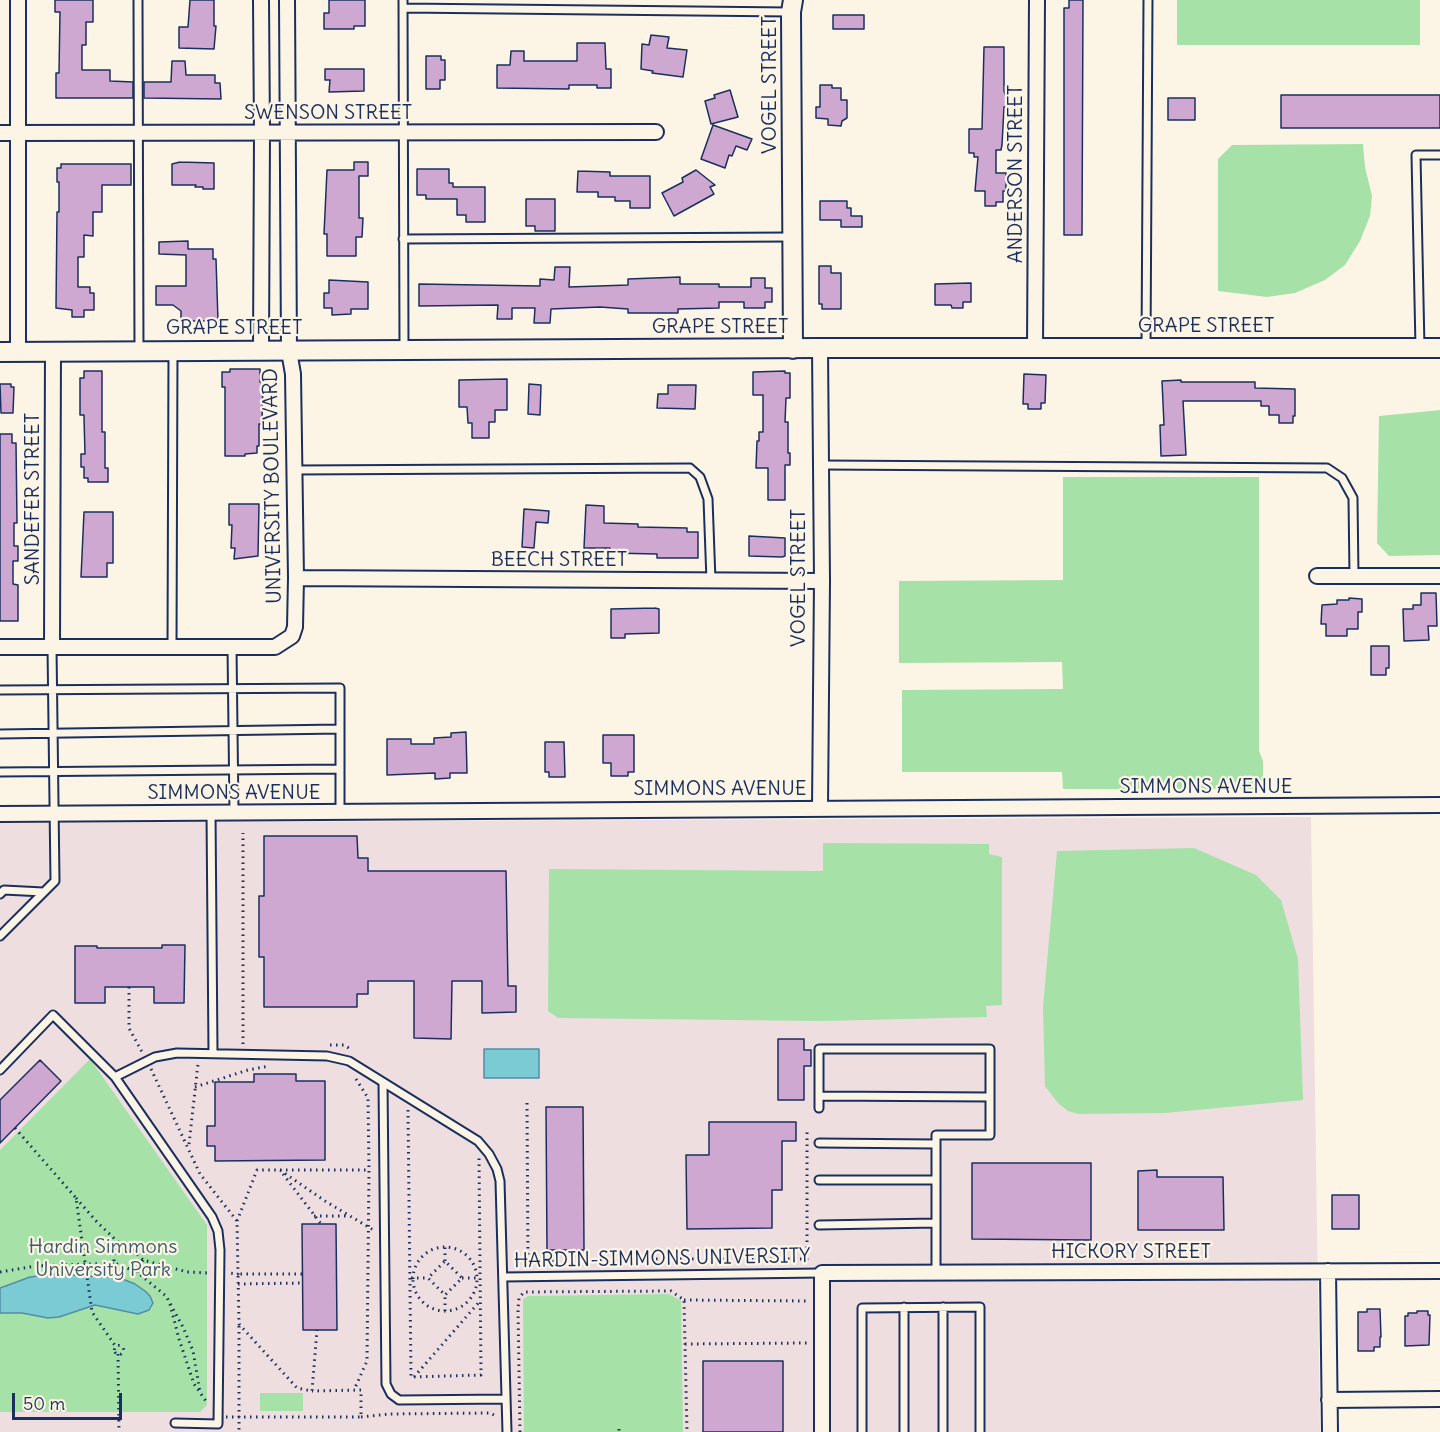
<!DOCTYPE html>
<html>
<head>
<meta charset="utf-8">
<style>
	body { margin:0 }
	#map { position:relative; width:1440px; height:1432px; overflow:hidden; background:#fcf5e5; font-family:Delius,sans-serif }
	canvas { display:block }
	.scale { position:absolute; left:12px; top:1393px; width:110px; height:27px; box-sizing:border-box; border:3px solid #1b2f5e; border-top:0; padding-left:8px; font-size:18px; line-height:21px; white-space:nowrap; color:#1b2f5e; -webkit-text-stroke:4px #fcf5e5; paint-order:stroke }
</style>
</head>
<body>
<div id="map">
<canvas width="1440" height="1432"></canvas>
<div class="scale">50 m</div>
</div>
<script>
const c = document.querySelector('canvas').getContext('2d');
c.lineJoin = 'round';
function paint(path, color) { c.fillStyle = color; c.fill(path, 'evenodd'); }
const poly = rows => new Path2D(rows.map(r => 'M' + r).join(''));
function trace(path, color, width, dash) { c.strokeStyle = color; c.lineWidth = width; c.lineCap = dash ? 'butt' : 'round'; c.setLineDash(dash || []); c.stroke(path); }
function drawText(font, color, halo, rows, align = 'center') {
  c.font = font + ' Delius,sans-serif'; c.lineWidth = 4.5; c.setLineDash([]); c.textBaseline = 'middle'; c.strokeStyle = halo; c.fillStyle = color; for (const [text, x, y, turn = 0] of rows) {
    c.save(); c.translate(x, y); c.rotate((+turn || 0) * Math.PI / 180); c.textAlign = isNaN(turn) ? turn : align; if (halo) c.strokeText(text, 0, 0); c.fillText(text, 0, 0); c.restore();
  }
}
const built = poly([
	[1311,817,1320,1432,0,1432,0,823]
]);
const green = poly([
	[1177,0,1420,0,1420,45,1177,45],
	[1363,144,1365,167,1372,196,1370,216,1360,241,1345,265,1325,280,1295,293,1267,297,1218,291,1218,159,1232,145],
	[1440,410,1440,555,1389,556,1377,543,1379,416],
	[1063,477,1259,477,1259,751,1263,761,1263,789,1063,789,1062,772,902,772,902,690,1063,689,1062,662,899,663,899,581,1063,580],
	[823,843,989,844,989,854,1002,857,1002,1005,986,1006,987,1017,822,1021,558,1018,548,1011,549,869,823,871],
	[1194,848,1256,875,1281,900,1298,959,1303,1100,1165,1113,1079,1114,1068,1111,1058,1103,1045,1086,1043,1007,1057,851],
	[90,1059,207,1225,207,1405,200,1412,0,1412,0,1150],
	[669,1294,681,1301,683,1432,524,1432,523,1299,528,1296],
	[260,1393,303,1393,303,1411,260,1411]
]);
const water = poly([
	[484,1049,539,1049,539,1078,484,1078,484,1049],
	[54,1274,120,1278,135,1284,145,1291,150,1296,153,1303,149,1310,138,1314,95,1305,59,1317,48,1318,22,1313,0,1313,0,1288,30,1277,54,1274]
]);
const building = poly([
	[55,0,93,0,93,22,86,22,86,45,82,45,82,70,110,70,110,81,133,82,133,98,56,98,56,73,59,73,60,12,55,12,55,0],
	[190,0,214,0,214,26,216,26,214,49,179,48,179,27,188,27,190,0],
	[329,0,365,0,365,26,354,26,354,29,324,29,324,13,329,13,329,0],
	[1069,0,1083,0,1082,235,1064,235,1064,8,1069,8,1069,0],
	[833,15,864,15,864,29,833,29,833,15],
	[651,35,669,37,667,48,687,50,683,77,652,73,653,71,641,69,642,44,649,45,651,35],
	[577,43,605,43,606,69,611,69,611,88,597,88,597,85,569,85,569,89,497,88,497,65,510,65,511,51,524,51,524,61,577,61,577,43],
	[984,47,1004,47,1004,91,1005,94,1007,94,1007,107,1004,107,1002,145,1001,150,996,150,996,173,1006,173,1006,191,1003,191,1003,202,996,202,996,206,985,206,985,191,975,191,978,157,974,157,974,153,969,153,969,129,982,129,984,47],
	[426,56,441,56,441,60,445,60,445,80,440,80,440,89,426,89,426,56],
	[172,61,185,61,186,75,215,75,215,83,220,83,221,99,144,98,144,82,171,82,172,61],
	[325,69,364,69,364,91,329,92,330,80,325,80,325,69],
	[820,85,832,85,832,88,841,88,841,100,847,100,847,118,842,121,841,126,828,125,828,119,816,118,816,107,820,107,820,85],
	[730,90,738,117,711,124,705,101,715,98,714,95,730,90],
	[1281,95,1440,95,1440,128,1281,128,1281,95],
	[1168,98,1195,98,1195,120,1168,120,1168,98],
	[713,125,752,139,747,150,736,146,732,156,729,155,725,168,701,159,713,125],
	[180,162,214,163,214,189,203,189,203,187,195,187,196,185,172,185,172,164,180,162],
	[354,162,368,162,368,176,359,176,359,218,363,218,362,237,356,237,356,256,327,256,327,234,324,234,327,170,354,170,354,162],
	[61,164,131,164,131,185,102,185,102,212,93,212,93,236,84,235,84,257,78,257,78,287,90,287,90,293,94,293,94,310,84,310,84,317,72,317,72,310,56,308,57,212,59,212,59,182,57,182,57,168,61,168,61,164],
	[417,169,449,169,449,183,453,183,453,187,485,187,485,222,466,222,466,215,457,215,457,199,426,199,426,195,417,195,417,169],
	[696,170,715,185,710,187,714,194,674,216,662,193,683,182,682,178,696,170],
	[578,171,610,172,610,176,650,176,650,208,630,208,630,201,615,201,615,197,598,197,598,192,577,192,578,171],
	[526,199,555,199,555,231,535,231,535,226,526,226,526,199],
	[820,201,847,201,847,208,851,208,851,216,862,216,862,227,841,227,841,220,820,220,820,201],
	[188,241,188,249,213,249,213,259,216,259,218,321,181,321,181,311,173,305,156,305,156,286,186,286,186,255,159,254,159,242,188,241],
	[819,266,831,266,831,273,841,273,841,309,822,309,822,304,819,304,819,266],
	[555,267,570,267,569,287,628,285,628,279,680,277,680,284,719,284,719,287,751,287,751,278,765,278,765,288,772,288,772,302,765,302,765,308,744,308,744,302,719,302,719,308,678,309,678,313,628,313,628,309,600,307,551,309,550,323,534,323,535,308,512,308,512,319,497,319,498,305,419,306,419,284,540,286,540,279,554,280,555,267],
	[329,280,368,282,368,309,351,309,351,314,332,315,332,308,324,308,324,293,329,293,329,280],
	[971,283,971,302,963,302,963,308,952,308,951,305,935,305,935,284,971,283],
	[230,369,260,369,260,382,263,382,262,424,259,424,259,446,257,446,257,453,245,454,245,456,225,456,225,387,222,387,222,372,230,372,230,369],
	[84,371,102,371,102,432,105,432,105,468,108,468,108,482,88,482,88,478,84,478,84,467,81,467,81,454,85,454,84,418,84,415,80,415,80,378,84,378,84,371],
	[785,371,785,373,790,373,790,398,786,398,785,422,788,422,788,453,790,453,790,465,785,465,785,500,768,500,768,468,756,468,757,441,759,441,759,432,763,432,763,395,753,395,753,372,785,371],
	[1024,374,1046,375,1045,403,1041,403,1041,409,1028,409,1028,404,1023,404,1024,374],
	[507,379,507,410,495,410,495,422,489,422,489,438,472,438,472,423,468,423,467,407,459,407,459,380,507,379],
	[1181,380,1181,382,1255,382,1255,388,1295,389,1295,416,1293,416,1293,423,1279,423,1279,415,1269,415,1269,406,1261,406,1261,401,1183,401,1186,455,1161,456,1160,425,1164,425,1162,381,1181,380],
	[0,384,11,384,11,387,14,387,13,413,1,413,0,384],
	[529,384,541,385,540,415,528,414,529,384],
	[668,385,696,385,695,409,657,408,658,394,668,394,668,385],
	[0,434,12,434,12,443,16,443,17,523,14,523,14,546,18,546,18,561,13,561,13,584,18,585,18,621,0,621,0,434],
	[229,504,259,504,258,556,234,559,235,548,231,548,232,525,229,525,229,504],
	[586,505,604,506,604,523,638,524,638,527,687,528,687,532,698,532,698,558,657,558,657,554,610,553,610,548,584,548,586,505],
	[524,509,549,511,548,523,536,522,534,548,522,547,524,509],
	[84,512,113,512,113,563,107,563,107,577,81,577,84,512],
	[749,536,785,538,785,556,782,557,749,556,749,536],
	[1421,593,1436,593,1437,626,1428,626,1429,640,1404,641,1403,609,1413,609,1413,605,1421,605,1421,593],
	[1349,598,1362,599,1362,612,1358,612,1358,629,1347,629,1347,636,1326,636,1326,624,1321,624,1322,605,1337,604,1337,600,1349,600,1349,598],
	[655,608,659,609,659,633,625,634,625,638,611,638,611,609,655,608],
	[1371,646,1389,646,1389,668,1386,668,1386,675,1371,675,1371,646],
	[466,732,467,773,450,773,450,778,435,779,435,773,387,775,387,739,411,739,411,744,434,744,434,738,451,737,451,733,466,732],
	[603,735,634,735,634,772,628,772,628,776,611,776,611,763,603,763,603,735],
	[545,742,564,742,565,777,549,777,549,772,545,772,545,742],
	[264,836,357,836,358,858,368,858,368,871,506,871,508,986,516,986,516,1012,482,1013,482,981,452,981,451,1039,414,1038,414,981,368,981,368,994,357,994,357,1007,264,1007,264,957,259,957,259,896,264,896,264,836],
	[162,945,185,945,184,1003,154,1003,154,987,105,987,105,1003,75,1003,75,946,97,946,97,948,162,948,162,945],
	[778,1039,804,1039,804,1050,811,1050,811,1066,804,1066,804,1100,778,1100,778,1039],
	[40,1060,61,1081,0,1143,0,1100,40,1060],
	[254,1074,296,1074,296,1081,325,1081,325,1160,215,1161,215,1146,207,1146,207,1126,215,1126,215,1082,254,1082,254,1074],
	[546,1107,583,1107,584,1250,547,1250,546,1107],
	[709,1122,796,1122,796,1141,782,1141,782,1190,772,1190,772,1228,687,1229,686,1155,709,1155,709,1122],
	[972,1163,1091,1163,1091,1240,972,1239,972,1163],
	[1157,1170,1157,1177,1223,1177,1224,1230,1138,1230,1138,1171,1157,1170],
	[1332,1195,1359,1195,1359,1229,1332,1229,1332,1195],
	[302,1224,336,1224,337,1330,303,1330,302,1224],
	[1367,1309,1380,1309,1381,1337,1380,1337,1380,1347,1374,1347,1374,1351,1358,1351,1358,1312,1367,1312,1367,1309],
	[1417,1311,1428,1311,1428,1315,1430,1315,1429,1345,1405,1346,1405,1316,1408,1316,1408,1313,1417,1313,1417,1311],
	[703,1361,783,1361,783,1432,703,1432,703,1361]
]);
const path = poly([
	[129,987,129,1028,142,1052],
	[243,1044,243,833],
	[330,1045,344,1045,352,1050],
	[151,1069,200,1174,237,1221,238,1274,228,1273],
	[356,1079,368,1098,369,1170],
	[195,1087,248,1070,269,1066],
	[527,1103,528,1263],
	[408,1110,411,1377,481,1375,479,1158],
	[15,1128,76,1198,92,1312,116,1347],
	[189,1144,198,1064],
	[280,1170,369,1170,367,1361,354,1390],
	[283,1174,321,1224],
	[76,1198,97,1222,119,1243,134,1251,143,1260,187,1272,209,1273],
	[314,1216,349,1216],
	[237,1221,257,1170,280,1170,325,1201,375,1231],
	[119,1243,114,1251,114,1263,137,1272],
	'413 1279a32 32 0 1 1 64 0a32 32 0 1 1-64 0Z',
	[644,1259,807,1259,807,1130],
	[143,1260,137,1272,166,1296,183,1327,193,1351,200,1392],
	[445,1261,445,1246],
	[528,1261,625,1259],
	[0,1272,36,1266,114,1263],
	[302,1274,238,1274,239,1324,297,1388,312,1391,317,1330],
	[411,1278,428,1278,445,1295,462,1278,445,1261,428,1278],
	[462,1278,478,1278],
	[238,1284,302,1283],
	[684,1300,808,1301],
	[170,1304,179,1339,194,1384,208,1404],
	[445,1311,445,1295],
	[239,1326,239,1432],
	[685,1344,808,1343],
	'114.5 1350a4.5 4.5 0 1 1 9 0a4.5 4.5 0 1 1-9 0Z',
	[118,1354,119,1432],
	[414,1377,480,1301],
	[226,1417,361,1417,361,1390,312,1391],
	[361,1417,389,1414,490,1413,496,1416],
	[619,1429,619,1432],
	[520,1432,518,1309,519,1298,524,1292,671,1291,684,1300,687,1432]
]);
const service = poly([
	[138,0,139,351],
	[403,0,404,348],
	[403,8,790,12],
	[403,239,791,237],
	[1146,348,1148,0],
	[1420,348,1416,155,1440,155],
	[821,465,1327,468,1342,478,1353,498,1354,576],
	[295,470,690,468,700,477,708,499,711,581],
	[172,647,173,351],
	[232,647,234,812],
	[0,690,340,688,340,811],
	[0,734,340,729],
	[0,772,340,769],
	[211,812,213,1053],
	[0,894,4,890,43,892],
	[0,936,55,881,52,647],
	[0,1070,53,1015,115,1077,212,1217,218,1231,220,1250,218,1424,175,1423],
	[115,1077,155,1057,177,1053,327,1056,349,1061,478,1141,489,1154,497,1169,500,1181,507,1432],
	[383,1083,386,1384,391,1394,399,1400,506,1399],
	[819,1096,990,1097],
	[819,1108,819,1049,990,1049,990,1135,936,1135,936,1273],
	[819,1143,936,1144],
	[819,1180,936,1180],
	[819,1225,936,1223],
	[503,1277,822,1273],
	[904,1307,904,1432],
	[943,1307,943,1432],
	[862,1432,862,1308,980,1307,980,1432]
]);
const minor = poly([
	[261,0,262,133,261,351],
	[0,133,656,132],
	[820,348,822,581,820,808],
	[1035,349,1037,0],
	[18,352,18,0],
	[1317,576,1440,576],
	[296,578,822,581],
	[0,647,275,647,292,636,295,627,296,578,293,374,289,351,287,0],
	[52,647,53,351],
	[0,814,1440,805],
	[1328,1271,1330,1432],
	[1329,1400,1440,1399],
	[822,1432,822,1273,1440,1271]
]);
const tertiary = poly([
	[793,0,791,12,793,349],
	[0,352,820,348,1440,348]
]);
const streetNames = [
	["VOGEL STREET",770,85,-90],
	["SWENSON STREET",328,113],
	["ANDERSON STREET",1016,174,-90],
	["GRAPE STREET",1206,326],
	["GRAPE STREET",720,327],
	["GRAPE STREET",234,328],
	["UNIVERSITY BOULEVARD",273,486,-91],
	["SANDEFER STREET",33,499,-90],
	["BEECH STREET",559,560],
	["VOGEL STREET",799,578,-90],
	["SIMMONS AVENUE",1206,787],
	["SIMMONS AVENUE",720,789],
	["SIMMONS AVENUE",234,793],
	["HICKORY STREET",1131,1252],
	["HARDIN-SIMMONS UNIVERSITY",662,1259,-1]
];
const parkNames = [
	["Hardin Simmons",103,1247],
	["University Park",103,1270]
];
paint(built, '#eededf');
paint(green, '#a6e2a8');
paint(water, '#7acbd4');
trace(water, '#548da5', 1.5);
paint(building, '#cea8d0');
trace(building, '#1b2f5e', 1.5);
trace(service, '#1b2f5e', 11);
trace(minor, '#1b2f5e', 18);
trace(tertiary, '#1b2f5e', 22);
trace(path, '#1b2f5e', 3, [1.5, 4.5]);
trace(service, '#fcf5e5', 7);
trace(minor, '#fcf5e5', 14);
trace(tertiary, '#fcf5e5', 18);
drawText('20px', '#1b2f5e', '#fcf5e5', streetNames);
drawText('20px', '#3e5c70', '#fcf5e5', parkNames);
</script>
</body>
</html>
